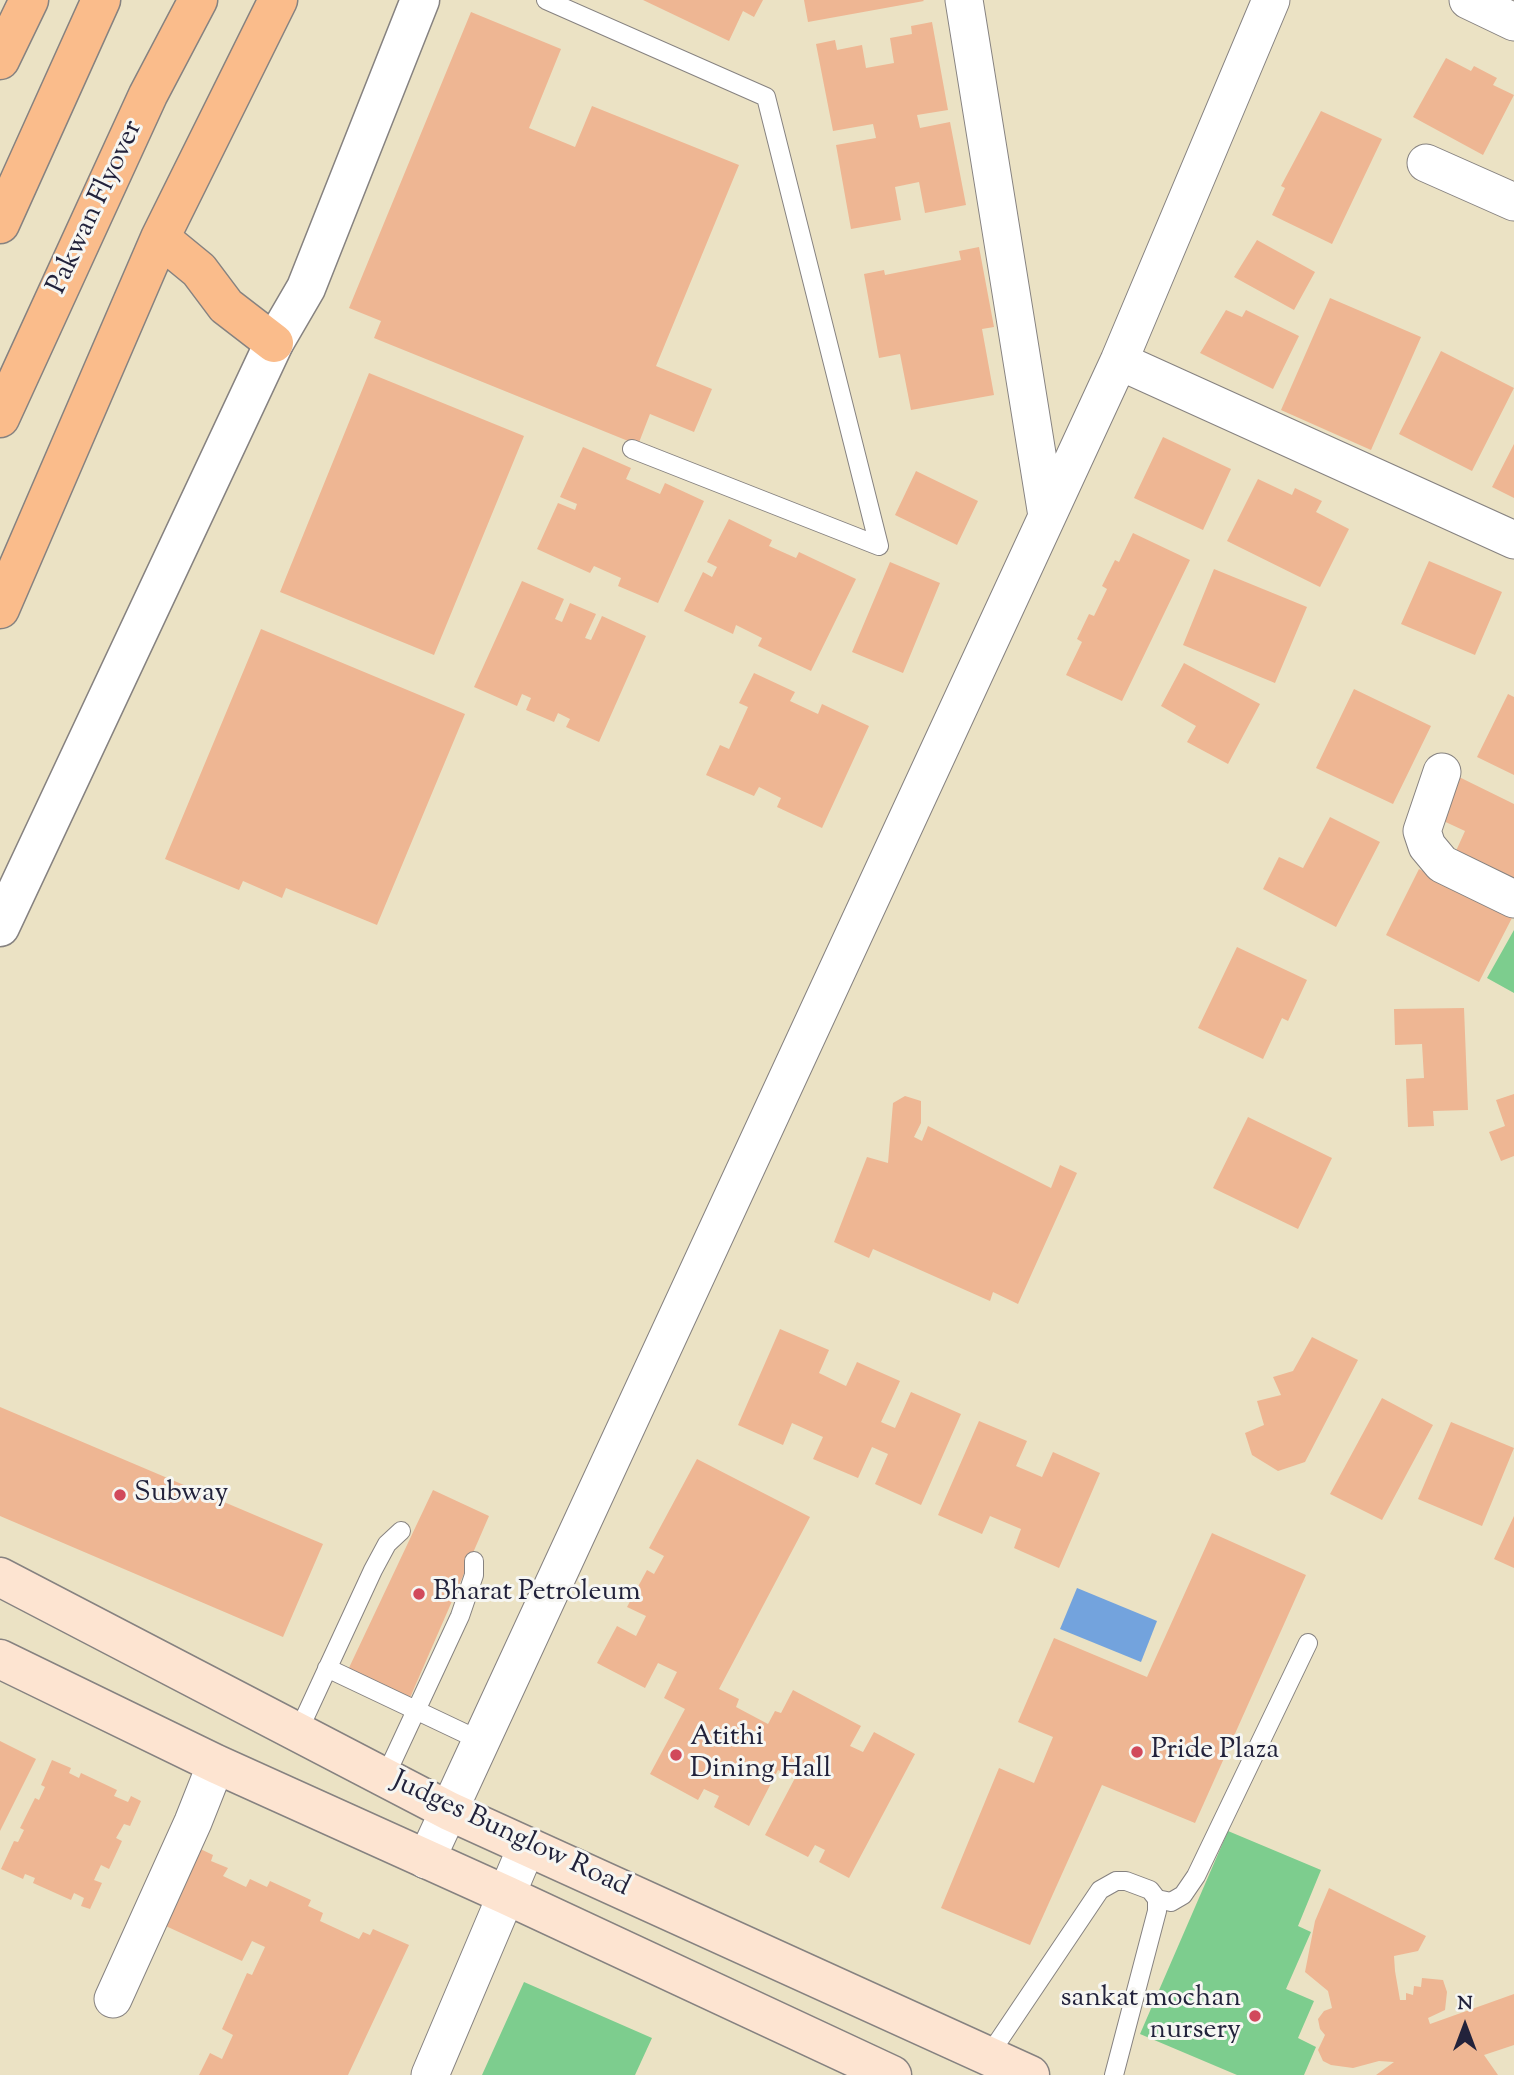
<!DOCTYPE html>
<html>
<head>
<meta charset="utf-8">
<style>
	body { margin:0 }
	#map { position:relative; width:1514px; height:2075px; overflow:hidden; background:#ebe2c4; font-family:"Sorts Mill Goudy",serif }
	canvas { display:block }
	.north { position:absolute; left:1430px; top:1991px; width:70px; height:70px; -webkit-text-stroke:5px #f6f6f2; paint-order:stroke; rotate:0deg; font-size:19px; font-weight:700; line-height:28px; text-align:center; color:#22223b }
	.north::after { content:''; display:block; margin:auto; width:24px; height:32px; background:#22223b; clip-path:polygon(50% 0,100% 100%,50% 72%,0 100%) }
</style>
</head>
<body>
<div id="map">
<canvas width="1514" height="2075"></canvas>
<div class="north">N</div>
</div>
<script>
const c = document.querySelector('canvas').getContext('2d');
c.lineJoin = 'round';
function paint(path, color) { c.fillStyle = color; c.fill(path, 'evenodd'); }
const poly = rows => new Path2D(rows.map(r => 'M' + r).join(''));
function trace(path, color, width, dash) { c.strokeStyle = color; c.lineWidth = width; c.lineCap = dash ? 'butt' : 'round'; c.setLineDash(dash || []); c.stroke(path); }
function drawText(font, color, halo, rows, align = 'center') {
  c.font = font + ' "Sorts Mill Goudy",serif'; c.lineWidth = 6; c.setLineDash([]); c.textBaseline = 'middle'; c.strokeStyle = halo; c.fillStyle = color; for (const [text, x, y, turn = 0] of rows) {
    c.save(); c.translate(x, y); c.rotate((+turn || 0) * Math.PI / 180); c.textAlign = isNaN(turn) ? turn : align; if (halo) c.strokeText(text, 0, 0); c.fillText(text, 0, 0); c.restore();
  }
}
const green = poly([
	[1514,930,1514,993,1487,978],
	[1228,1831,1321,1870,1298,1926,1311,1932,1286,1989,1314,2001,1298,2038,1316,2047,1304,2075,1237,2075,1140,2034],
	[524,1982,652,2038,635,2075,482,2075]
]);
const water = poly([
	[1077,1588,1157,1621,1141,1662,1060,1629]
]);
const building = poly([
	[643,0,763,0,754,17,743,11,729,41],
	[804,0,923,0,924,1,808,22],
	[471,12,561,49,529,128,575,147,592,106,739,165,656,366,712,389,694,432,650,414,638,445,374,338,381,321,349,308],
	[932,22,948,110,917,115,920,128,950,122,966,205,925,213,919,182,895,187,901,220,851,229,836,145,876,138,873,124,833,131,816,44,835,40,837,50,862,45,866,68,894,63,890,38,912,34,911,26],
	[1446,58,1471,71,1474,66,1497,78,1493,85,1514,95,1483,155,1413,117],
	[1321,111,1382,139,1332,244,1272,215,1285,188,1281,186],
	[1257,240,1315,272,1294,310,1234,277],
	[979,247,994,327,982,329,994,395,911,410,900,354,879,358,864,274,884,270,885,275,961,260,959,251],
	[1330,298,1421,337,1371,450,1281,410],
	[1226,310,1242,317,1246,310,1299,336,1273,389,1200,353],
	[1441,351,1514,388,1472,471,1399,434],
	[369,373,524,436,434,655,280,592],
	[1163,437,1231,469,1203,530,1134,498],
	[1514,444,1514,498,1492,487],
	[583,447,631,468,626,479,660,494,665,483,704,501,658,603,618,586,621,578,594,566,590,573,537,549,558,503,575,510,577,504,560,497],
	[916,471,978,501,957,545,895,515],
	[1258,479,1292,495,1295,488,1322,501,1316,512,1349,529,1320,587,1227,541],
	[729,519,772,540,769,546,796,558,799,552,856,579,811,671,758,646,762,638,736,625,733,634,684,611,703,572,712,577,717,567,707,562],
	[1133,533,1190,560,1122,701,1066,675,1082,642,1077,639,1089,614,1094,616,1107,589,1102,586,1115,560,1119,562],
	[1429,561,1502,592,1475,655,1401,624],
	[890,562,940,583,903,673,852,652],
	[1214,569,1307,607,1275,683,1183,645],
	[522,581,564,599,555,619,562,622,570,603,596,614,585,638,591,640,602,616,646,636,599,742,566,727,570,719,558,713,554,722,526,710,531,698,522,694,517,706,474,687],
	[261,629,465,714,377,925,286,888,282,898,243,881,239,890,165,859],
	[1184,663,1260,704,1228,764,1187,742,1196,726,1161,706],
	[754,673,795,692,790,701,818,714,822,704,869,726,822,828,777,807,781,798,759,787,754,796,706,775,720,745,729,749,748,707,739,703],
	[1354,689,1431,726,1393,804,1316,768],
	[1508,694,1514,697,1514,775,1477,757],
	[1457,776,1514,804,1514,885,1456,851,1465,831,1437,818],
	[1330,817,1380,842,1336,927,1263,889,1279,857,1303,868],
	[1419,869,1513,916,1479,982,1386,935],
	[1237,947,1307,980,1288,1021,1282,1018,1263,1059,1198,1028],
	[1464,1008,1468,1110,1433,1111,1434,1126,1408,1127,1406,1079,1424,1078,1422,1044,1395,1045,1394,1009],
	[1514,1094,1514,1156,1501,1161,1489,1132,1505,1126,1496,1100],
	[905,1096,921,1101,921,1123,914,1137,922,1141,928,1126,1051,1188,1060,1165,1077,1173,1018,1304,993,1292,990,1301,873,1249,869,1258,834,1242,867,1157,888,1163,893,1103],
	[1248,1117,1332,1158,1298,1229,1213,1188],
	[780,1329,829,1350,819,1373,846,1386,857,1362,900,1381,881,1422,895,1428,911,1392,961,1414,921,1505,875,1484,888,1454,872,1447,858,1478,813,1459,823,1437,792,1423,783,1445,738,1425],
	[1312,1337,1358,1360,1305,1462,1278,1471,1252,1455,1245,1433,1264,1425,1257,1401,1281,1395,1273,1377,1293,1371],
	[1382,1398,1433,1425,1382,1520,1330,1494],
	[0,1407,323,1544,283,1637,0,1516],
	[979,1421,1027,1441,1016,1466,1042,1477,1053,1452,1100,1473,1059,1568,1014,1548,1021,1529,990,1516,982,1534,938,1515],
	[1451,1422,1514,1448,1482,1526,1418,1499],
	[697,1459,810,1517,719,1689,739,1699,736,1707,768,1724,775,1711,781,1713,793,1690,861,1726,850,1746,863,1752,874,1732,915,1754,849,1878,819,1862,825,1850,815,1845,808,1857,765,1835,795,1778,778,1770,749,1826,714,1807,719,1796,704,1789,698,1800,650,1774,685,1709,664,1698,677,1672,658,1663,645,1688,597,1663,617,1626,636,1636,646,1616,627,1607,647,1570,654,1574,664,1556,649,1548],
	[433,1490,489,1516,409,1700,347,1672],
	[1514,1516,1514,1568,1494,1559],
	[1212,1533,1306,1575,1195,1823,1102,1785,1030,1945,941,1908,999,1768,1034,1783,1053,1737,1018,1722,1054,1638,1147,1677],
	[0,1741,36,1759,0,1831],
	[52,1760,71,1768,69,1773,79,1778,81,1773,117,1790,114,1796,128,1802,131,1796,141,1801,130,1826,124,1824,116,1838,122,1841,109,1869,101,1865,94,1880,102,1883,90,1909,81,1906,84,1898,74,1893,71,1900,33,1883,35,1878,25,1874,23,1879,1,1869,14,1841,18,1842,24,1830,20,1828,35,1798,39,1800,45,1787,41,1785],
	[192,1845,213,1855,211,1861,228,1868,223,1876,246,1887,250,1879,267,1887,270,1881,311,1900,308,1906,323,1913,320,1921,359,1939,363,1932,370,1935,373,1929,409,1945,348,2075,199,2075,210,2053,222,2059,233,2035,222,2029,247,1973,252,1975,265,1947,252,1941,242,1961,157,1922],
	[1329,1888,1426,1936,1418,1951,1394,1956,1395,1971,1400,2000,1406,2000,1406,1993,1413,1995,1414,1986,1421,1987,1422,1978,1443,1980,1447,1992,1445,2010,1428,2018,1430,2024,1514,1994,1514,2045,1484,2055,1498,2075,1376,2075,1394,2062,1379,2061,1353,2068,1331,2065,1323,2061,1318,2050,1325,2035,1320,2029,1318,2019,1324,2011,1332,2008,1328,1991,1305,1972,1315,1921]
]);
const service = poly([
	[546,0,766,97,879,546,632,449],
	[327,1668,481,1741],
	[298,1732,373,1570,387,1544,401,1531],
	[385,1777,460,1616,474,1575,474,1561],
	[1157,1899,1171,1902,1183,1895,1196,1876,1308,1643],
	[989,2055,1100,1890,1116,1881,1126,1881,1150,1890,1157,1899,1157,1911,1114,2075]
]);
const minor = poly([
	[964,0,1047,516],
	[1468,0,1514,22],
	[1426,163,1514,202],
	[1119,361,1514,540],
	[1442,772,1422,831,1427,846,1442,864,1514,899],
	[426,1860,1119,361,1271,0],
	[113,1999,193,1822,216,1764],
	[430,2075,527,1846]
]);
const tertiary = poly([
	[0,927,274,343,306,288,420,0]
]);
const secondary = poly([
	[0,1577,449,1811,1030,2075],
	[0,1659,216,1764,506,1895,892,2075]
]);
const primary = poly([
	[0,60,29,0],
	[160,238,199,270,226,306,274,343],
	[0,609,160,238,278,0]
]);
const trunk = poly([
	[0,224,101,0],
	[0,418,148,95,198,0]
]);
const markers = [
	[120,1495,7,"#d1495b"],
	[419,1594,7,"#d1495b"],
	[1137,1752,7,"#d1495b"],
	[676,1755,7,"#d1495b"],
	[1255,2016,7,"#d1495b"]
];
const streetNames = [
	["Pakwan Flyover",97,208,-65],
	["Judges Bunglow Road",510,1836,25]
];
const poiNames = [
	["Subway",134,1495],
	["Bharat Petroleum",433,1594],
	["Atithi",690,1739],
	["Dining Hall",690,1771],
	["Pride Plaza",1151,1752],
	["sankat mochan",1241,2000,"right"],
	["nursery",1241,2032,"right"]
];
paint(green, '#7dcd8e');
paint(water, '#73a3dd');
paint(building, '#eeb693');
trace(service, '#868280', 20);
trace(minor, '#868280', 39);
trace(tertiary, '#868280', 41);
trace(secondary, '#868280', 41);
trace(primary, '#868280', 41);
trace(trunk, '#868280', 41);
trace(service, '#fff', 18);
trace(minor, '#fff', 37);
trace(tertiary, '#fff', 38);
trace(secondary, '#fde4d1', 38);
trace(primary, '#fabc8b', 38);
trace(trunk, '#fabc8b', 38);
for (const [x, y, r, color] of markers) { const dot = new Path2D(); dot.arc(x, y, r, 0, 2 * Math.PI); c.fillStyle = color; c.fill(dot); trace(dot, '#f6f6f2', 2.5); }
drawText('28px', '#22223b', '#f6f6f2', streetNames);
drawText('28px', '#22223b', '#f6f6f2', poiNames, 'left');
</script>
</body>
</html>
